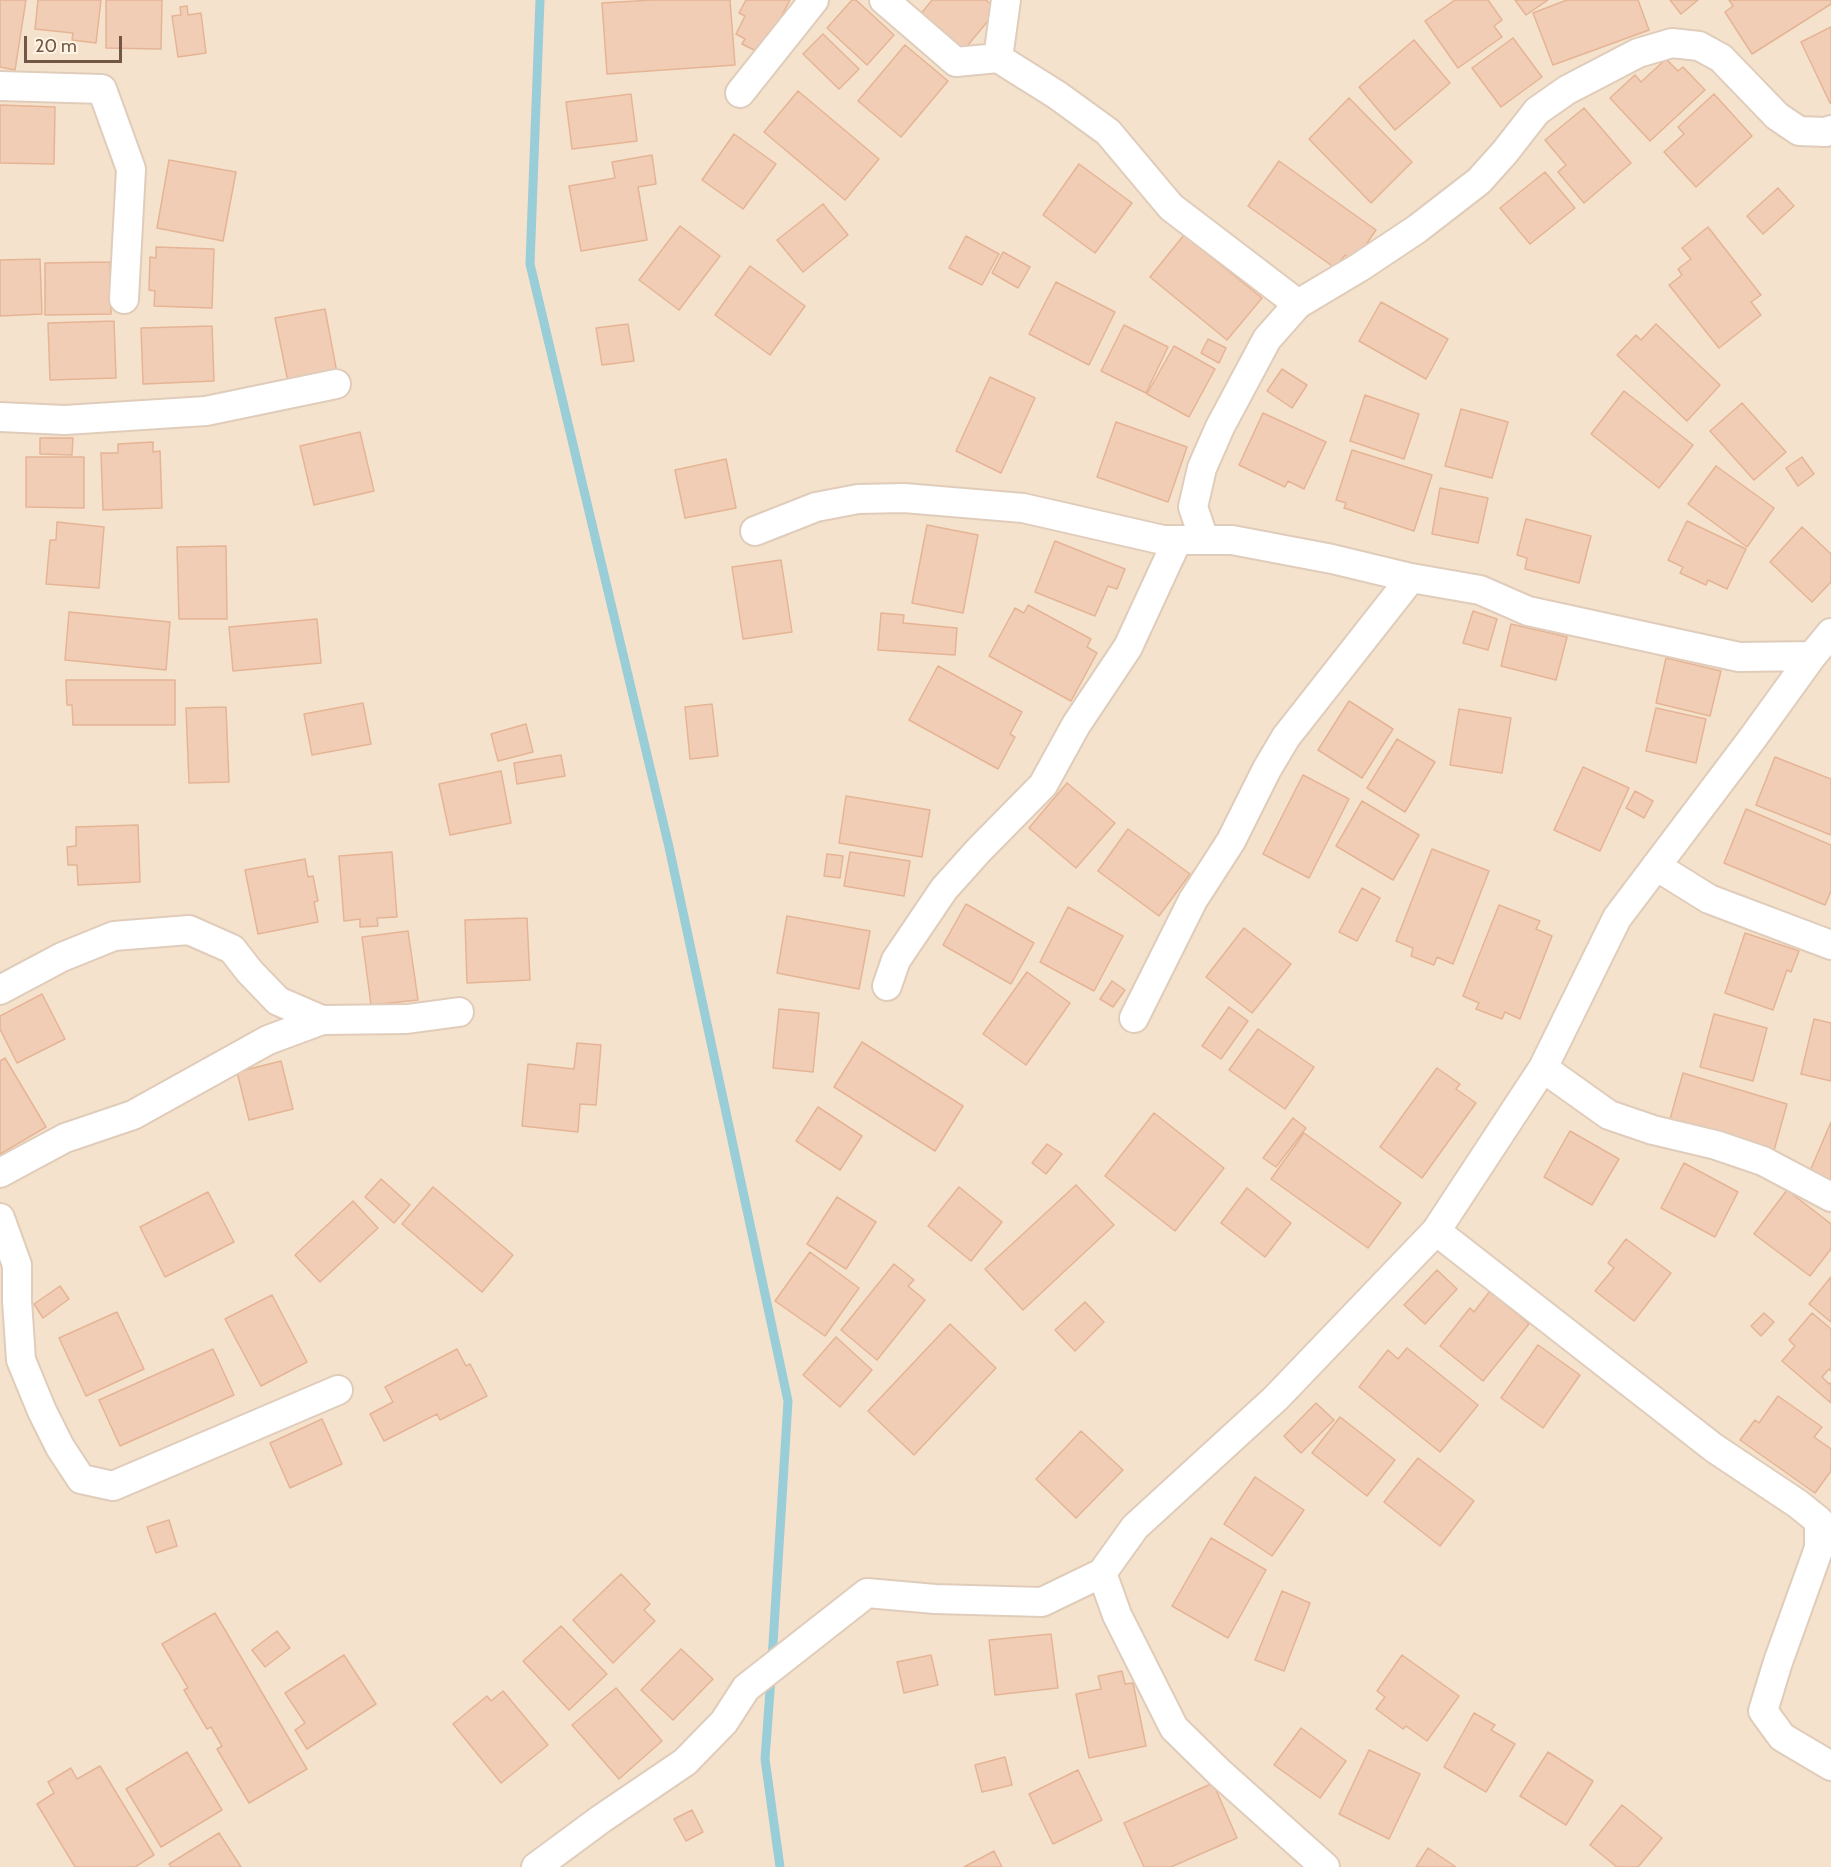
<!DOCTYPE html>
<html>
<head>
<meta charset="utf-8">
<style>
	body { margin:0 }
	#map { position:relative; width:1831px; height:1867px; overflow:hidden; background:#fcf0de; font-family:Cabin,sans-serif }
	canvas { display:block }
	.scale { position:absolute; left:24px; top:36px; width:98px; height:27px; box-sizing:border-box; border:3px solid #725646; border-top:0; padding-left:8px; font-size:18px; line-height:21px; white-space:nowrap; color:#725646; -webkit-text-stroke:4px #fff4e4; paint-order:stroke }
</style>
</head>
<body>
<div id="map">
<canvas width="1831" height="1867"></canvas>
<div class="scale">20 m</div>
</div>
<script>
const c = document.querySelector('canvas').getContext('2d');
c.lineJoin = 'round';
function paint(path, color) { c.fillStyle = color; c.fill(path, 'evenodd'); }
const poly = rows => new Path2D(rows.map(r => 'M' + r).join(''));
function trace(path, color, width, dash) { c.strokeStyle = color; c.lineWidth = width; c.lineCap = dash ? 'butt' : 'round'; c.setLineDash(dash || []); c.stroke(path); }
const residential = poly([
	[0,0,1831,0,1831,1867,0,1867]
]);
const stream = poly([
	[540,0,530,264,669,847,788,1401,772,1660],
	[771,1677,765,1759,780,1867]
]);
const building = poly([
	[0,0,26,0,15,70,0,67,0,0],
	[38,0,101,0,96,43,72,40,73,33,35,29,38,0],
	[106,0,162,0,161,49,106,48,106,0],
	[653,0,730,0,735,65,607,74,602,3,653,0],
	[746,0,790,0,762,54,742,44,745,39,736,34,745,16,739,13,746,0],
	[852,0,856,0,894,35,867,65,827,28,852,0],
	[932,0,986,0,997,10,963,51,920,15,932,0],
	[1455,0,1488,0,1502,20,1494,26,1502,37,1458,68,1425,21,1455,0],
	[1515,0,1548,0,1526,15,1515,0],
	[1567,0,1638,0,1649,30,1553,65,1533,13,1567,0],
	[1670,0,1698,0,1681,14,1670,0],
	[1729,0,1831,0,1831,4,1752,54,1725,12,1733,6,1729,0],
	[187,6,188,15,201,13,206,53,178,57,172,16,181,15,180,7,187,6],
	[1831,27,1831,103,1830,103,1801,42,1831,27],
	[823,34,859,69,839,89,803,54,823,34],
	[1513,38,1542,77,1501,107,1472,68,1513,38],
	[1414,40,1450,83,1395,130,1359,87,1414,40],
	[905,45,948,81,901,137,858,101,905,45],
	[1666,59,1678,71,1683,67,1705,90,1650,141,1610,98,1635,75,1641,82,1666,59],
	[798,91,879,159,845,200,764,132,798,91],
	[631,94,637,141,572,149,566,102,631,94],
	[1714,94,1752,136,1696,187,1664,152,1684,134,1678,127,1714,94],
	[1349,98,1412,162,1371,203,1309,139,1349,98],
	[0,105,55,107,54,164,0,163,0,105],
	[1584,108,1631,163,1584,203,1558,172,1566,165,1545,140,1584,108],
	[734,134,776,164,743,209,702,180,734,134],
	[652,155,656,184,638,187,647,240,581,251,569,186,615,178,612,162,652,155],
	[169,160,236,172,223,241,157,228,169,160],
	[1279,161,1376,230,1354,262,1345,255,1335,268,1248,206,1279,161],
	[1079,164,1132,203,1095,253,1043,215,1079,164],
	[1545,172,1575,208,1530,244,1500,208,1545,172],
	[1778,188,1794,206,1763,234,1747,216,1778,188],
	[823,204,848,235,803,272,777,240,823,204],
	[680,226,720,256,679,310,639,280,680,226],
	[1708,227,1761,295,1751,302,1761,315,1719,348,1669,285,1682,275,1678,269,1691,259,1682,248,1708,227],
	[1184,235,1262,298,1227,340,1150,277,1184,235],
	[966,236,999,254,982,285,949,268,966,236],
	[156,247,214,249,212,308,154,306,155,291,149,290,150,257,156,258,156,247],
	[1003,252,1030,267,1018,288,992,273,1003,252],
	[40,259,42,314,0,316,0,260,40,259],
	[110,262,111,314,45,315,45,263,110,262],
	[750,266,805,306,770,355,715,315,750,266],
	[1056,282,1115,312,1089,365,1029,334,1056,282],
	[1381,302,1448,339,1426,379,1359,341,1381,302],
	[325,309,337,373,288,382,275,318,325,309],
	[114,321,116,378,50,380,48,323,114,321],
	[628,324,634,361,602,365,596,328,628,324],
	[1656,324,1720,385,1687,421,1617,355,1636,335,1641,340,1656,324],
	[1124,325,1168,347,1146,393,1101,371,1124,325],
	[212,326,214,381,143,384,141,328,212,326],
	[1208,339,1226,348,1219,363,1201,353,1208,339],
	[1174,346,1215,369,1189,417,1147,394,1174,346],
	[1282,369,1307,385,1292,408,1267,391,1282,369],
	[990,377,1035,398,1001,473,956,451,990,377],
	[1624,391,1693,445,1659,488,1591,434,1624,391],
	[1365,395,1419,414,1404,459,1350,441,1365,395],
	[1742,403,1786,452,1754,480,1710,431,1742,403],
	[1461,409,1508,422,1492,478,1445,466,1461,409],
	[1263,413,1326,442,1304,489,1288,481,1285,487,1239,465,1263,413],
	[1116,422,1187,447,1168,502,1097,477,1116,422],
	[360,432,374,491,314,505,300,446,360,432],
	[40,438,73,438,72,455,40,454,40,438],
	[153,442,153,452,160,451,162,508,103,510,101,453,118,453,118,444,153,442],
	[1352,450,1432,475,1414,531,1344,508,1346,503,1336,500,1352,450],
	[26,457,84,457,84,508,26,507,26,457],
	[1802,457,1814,474,1798,486,1786,468,1802,457],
	[726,459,736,508,685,518,675,470,726,459],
	[1716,466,1774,508,1747,547,1688,504,1716,466],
	[1440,488,1488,498,1478,543,1432,534,1440,488],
	[1526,519,1591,536,1579,583,1525,569,1527,558,1517,555,1526,519],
	[1687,521,1746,549,1727,589,1708,580,1706,585,1680,573,1683,567,1668,560,1687,521],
	[57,522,104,527,99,588,46,584,50,540,56,540,57,522],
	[927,525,978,535,963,613,912,603,927,525],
	[1802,527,1831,554,1831,582,1812,602,1770,562,1802,527],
	[1055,541,1125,569,1117,589,1108,586,1095,616,1035,592,1055,541],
	[226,546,227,619,179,619,177,547,226,546],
	[781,560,792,632,743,639,732,567,781,560],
	[1028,605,1091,639,1087,647,1097,653,1071,701,989,656,1015,608,1024,613,1028,605],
	[1473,611,1497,619,1488,650,1463,643,1473,611],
	[69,612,170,622,166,670,65,660,69,612],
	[881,613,904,615,903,623,957,628,955,655,878,650,881,613],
	[317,619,321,663,233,671,229,627,317,619],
	[1511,624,1567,637,1556,680,1501,666,1511,624],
	[1666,658,1721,671,1710,716,1656,703,1666,658],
	[938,666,1022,712,1010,734,1015,737,998,769,909,720,938,666],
	[66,680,175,680,175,725,73,725,72,705,67,705,66,680],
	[1349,701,1393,729,1362,778,1318,750,1349,701],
	[363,703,371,744,312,755,304,714,363,703],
	[712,704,718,756,690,759,685,707,712,704],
	[226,707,229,782,189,783,186,708,226,707],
	[1656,708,1706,719,1696,763,1646,751,1656,708],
	[1459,709,1511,718,1502,773,1450,765,1459,709],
	[526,724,533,752,498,761,491,734,526,724],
	[1397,739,1435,762,1405,812,1367,788,1397,739],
	[561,755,565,776,517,784,514,763,561,755],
	[1775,757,1831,779,1831,835,1756,805,1775,757],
	[1583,767,1629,788,1600,851,1554,830,1583,767],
	[501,771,511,823,450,835,439,784,501,771],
	[1303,775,1349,799,1309,878,1263,854,1303,775],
	[1067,783,1115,823,1076,868,1029,828,1067,783],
	[1635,791,1653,801,1644,818,1626,808,1635,791],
	[846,796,930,810,922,857,839,843,846,796],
	[1362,801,1419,835,1393,880,1336,846,1362,801],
	[1746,809,1831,845,1831,891,1825,905,1724,863,1746,809],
	[138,825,140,882,78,885,77,865,68,865,67,847,76,846,76,827,138,825],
	[1128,829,1190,874,1159,916,1098,871,1128,829],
	[1432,849,1489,871,1453,964,1437,957,1434,965,1411,956,1413,948,1396,941,1432,849],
	[392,852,397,917,377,918,378,926,360,927,360,919,344,921,339,856,392,852],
	[850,852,910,861,904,896,844,886,850,852],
	[827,854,843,856,840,878,824,876,827,854],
	[305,859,308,877,313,876,318,901,314,902,318,922,258,934,245,870,305,859],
	[1362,888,1380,898,1357,941,1339,932,1362,888],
	[966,904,1034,943,1011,984,943,945,966,904],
	[1499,905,1540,921,1536,929,1552,936,1520,1019,1505,1012,1502,1019,1476,1009,1479,1003,1463,996,1499,905],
	[1068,907,1123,936,1094,991,1040,962,1068,907],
	[787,916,870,931,859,989,777,973,787,916],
	[527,918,530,980,467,983,465,920,527,918],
	[1244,928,1291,964,1252,1013,1206,977,1244,928],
	[408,931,418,1000,371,1005,362,937,408,931],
	[1745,933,1799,951,1791,972,1787,970,1773,1010,1725,993,1745,933],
	[1027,972,1070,1003,1026,1065,983,1034,1027,972],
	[1112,981,1125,990,1113,1007,1100,999,1112,981],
	[42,994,65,1039,17,1063,0,1029,0,1016,42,994],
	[1229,1007,1248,1021,1221,1059,1202,1046,1229,1007],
	[779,1009,819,1013,813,1072,773,1068,779,1009],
	[1714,1014,1767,1028,1753,1081,1700,1067,1714,1014],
	[1814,1019,1831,1023,1831,1081,1801,1074,1814,1019],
	[1258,1029,1314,1067,1285,1109,1229,1070,1258,1029],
	[862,1042,963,1106,935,1151,834,1087,862,1042],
	[577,1043,601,1045,596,1105,580,1104,578,1132,522,1126,528,1064,574,1069,577,1043],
	[5,1058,46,1127,0,1154,0,1061,5,1058],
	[281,1061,293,1109,249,1120,237,1072,281,1061],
	[1437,1068,1460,1084,1456,1089,1476,1103,1422,1178,1380,1147,1437,1068],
	[1683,1073,1787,1104,1771,1161,1667,1130,1683,1073],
	[818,1107,862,1136,840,1170,796,1141,818,1107],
	[1154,1113,1224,1168,1175,1231,1105,1176,1154,1113],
	[1293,1118,1306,1128,1276,1167,1263,1158,1293,1118],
	[1831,1122,1831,1180,1810,1171,1831,1122],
	[1570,1131,1619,1159,1592,1205,1544,1177,1570,1131],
	[1304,1133,1401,1203,1368,1248,1271,1179,1304,1133],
	[1047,1144,1062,1154,1046,1174,1032,1163,1047,1144],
	[1684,1163,1738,1192,1715,1237,1661,1208,1684,1163],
	[381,1179,410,1205,394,1223,365,1197,381,1179],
	[1076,1185,1114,1225,1023,1310,985,1269,1076,1185],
	[433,1187,513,1255,482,1292,402,1224,433,1187],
	[959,1187,1002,1222,971,1261,928,1226,959,1187],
	[1247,1188,1291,1223,1265,1257,1221,1223,1247,1188],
	[1787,1190,1831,1224,1831,1249,1810,1276,1754,1234,1787,1190],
	[208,1192,234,1242,165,1277,140,1227,208,1192],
	[837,1197,876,1222,846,1269,807,1244,837,1197],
	[353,1201,378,1228,320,1282,295,1255,353,1201],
	[1626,1239,1671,1273,1634,1321,1595,1291,1614,1268,1608,1263,1626,1239],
	[810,1252,859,1288,825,1336,775,1301,810,1252],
	[894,1264,914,1280,908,1286,925,1300,877,1360,841,1330,894,1264],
	[1437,1270,1457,1289,1425,1324,1404,1305,1437,1270],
	[1831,1277,1831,1322,1809,1304,1831,1277],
	[60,1286,69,1299,43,1318,34,1304,60,1286],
	[1490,1291,1529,1324,1483,1381,1440,1346,1470,1308,1474,1312,1490,1291],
	[272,1295,307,1362,261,1386,225,1319,272,1295],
	[1085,1302,1104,1322,1075,1351,1055,1330,1085,1302],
	[117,1312,144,1369,86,1396,59,1338,117,1312],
	[1764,1313,1774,1322,1761,1336,1751,1326,1764,1313],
	[1812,1313,1831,1329,1831,1371,1829,1369,1822,1377,1829,1384,1831,1383,1831,1403,1782,1361,1795,1346,1789,1340,1812,1313],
	[950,1324,996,1368,914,1455,868,1411,950,1324],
	[836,1337,872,1370,840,1407,803,1375,836,1337],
	[1538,1345,1580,1375,1543,1428,1501,1398,1538,1345],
	[1407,1348,1478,1405,1440,1452,1359,1387,1388,1350,1398,1359,1407,1348],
	[213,1349,234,1395,120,1446,99,1400,213,1349],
	[457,1349,466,1366,470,1364,487,1396,440,1420,437,1414,384,1441,370,1414,393,1402,385,1387,457,1349],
	[1778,1396,1822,1427,1814,1437,1831,1449,1831,1471,1815,1493,1740,1440,1755,1420,1759,1423,1778,1396],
	[1316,1403,1334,1420,1301,1453,1284,1436,1316,1403],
	[1340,1417,1395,1460,1367,1496,1312,1453,1340,1417],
	[322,1419,342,1464,290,1488,270,1443,322,1419],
	[1081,1431,1123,1470,1076,1518,1036,1479,1081,1431],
	[1418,1458,1474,1501,1440,1546,1384,1502,1418,1458],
	[1255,1477,1304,1510,1272,1556,1224,1524,1255,1477],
	[169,1520,177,1546,156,1553,147,1527,169,1520],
	[1211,1538,1266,1570,1228,1638,1172,1606,1211,1538],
	[621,1574,650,1604,644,1610,655,1621,613,1663,573,1620,621,1574],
	[1282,1591,1310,1603,1284,1671,1255,1660,1282,1591],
	[215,1613,307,1769,249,1803,217,1749,222,1746,211,1727,207,1729,184,1690,188,1688,162,1644,215,1613],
	[561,1626,607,1674,569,1710,523,1661,561,1626],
	[277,1631,290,1648,265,1667,252,1650,277,1631],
	[1051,1634,1058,1688,995,1695,989,1640,1051,1634],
	[681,1649,713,1679,673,1720,641,1690,681,1649],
	[344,1655,376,1704,307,1749,295,1730,305,1723,285,1693,344,1655],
	[931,1655,938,1685,904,1693,897,1662,931,1655],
	[1402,1655,1459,1696,1427,1741,1406,1726,1403,1729,1376,1709,1385,1697,1377,1691,1402,1655],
	[1122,1671,1125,1684,1133,1683,1146,1746,1089,1758,1076,1694,1101,1689,1098,1676,1122,1671],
	[616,1688,662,1741,619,1779,572,1725,616,1688],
	[503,1691,548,1745,501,1783,453,1724,487,1696,491,1701,503,1691],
	[1474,1713,1495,1725,1491,1730,1515,1744,1486,1792,1444,1767,1474,1713],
	[1301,1728,1346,1761,1320,1798,1274,1765,1301,1728],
	[1369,1750,1420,1774,1389,1839,1339,1814,1369,1750],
	[187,1752,222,1810,161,1847,126,1789,187,1752],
	[1548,1752,1593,1781,1566,1825,1520,1796,1548,1752],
	[1005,1757,1012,1785,982,1792,975,1765,1005,1757],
	[100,1766,154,1855,135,1867,75,1867,37,1804,54,1793,48,1782,71,1768,77,1779,100,1766],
	[1078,1770,1102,1820,1053,1844,1029,1794,1078,1770],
	[1213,1783,1237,1838,1171,1867,1144,1867,1124,1823,1213,1783],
	[1622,1805,1662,1838,1638,1867,1617,1867,1590,1845,1622,1805],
	[692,1810,703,1832,686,1841,674,1819,692,1810],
	[219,1833,241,1867,171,1867,169,1864,219,1833],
	[1428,1848,1456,1867,1416,1867,1428,1848],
	[994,1851,1002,1867,964,1867,994,1851]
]);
const street = poly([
	[884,0,956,62,998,58,1057,95,1108,132,1171,207,1298,304],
	[998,58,1006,0],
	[0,86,102,89,131,169,124,299],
	[740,93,814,0],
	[0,417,65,420,206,411,336,384],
	[755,531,816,507,858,499,904,498,1023,508,1163,540,1232,540,1332,559,1411,578,1480,590,1528,611,1739,657,1812,656],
	[1204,539,1193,507,1202,468,1220,427,1267,339,1298,304,1360,267,1417,229,1479,181,1505,152,1537,111,1567,90,1638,53,1672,43,1699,46,1721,58,1777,116,1799,131,1826,132,1831,130],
	[1656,866,1709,899,1831,945],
	[887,986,896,960,944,889,979,850,1043,785,1076,725,1128,647,1177,541],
	[0,990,62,957,114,936,189,930,232,949,250,972,278,1001,322,1020,407,1019,459,1012],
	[1134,1018,1193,900,1231,841,1267,769,1286,737,1411,578],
	[1543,1068,1609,1115,1653,1130,1716,1145,1763,1161,1831,1197],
	[0,1173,65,1138,133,1115,268,1040,322,1020],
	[0,1218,17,1265,17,1301,21,1360,42,1411,60,1447,81,1479,113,1486,338,1390],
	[1436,1231,1714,1448,1798,1504,1819,1521,1819,1548,1778,1662,1763,1711,1782,1737,1831,1766],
	[1102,1573,1117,1615,1174,1728,1220,1773,1325,1867],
	[536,1867,601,1819,685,1762,724,1722,746,1688,867,1593,935,1599,1042,1602,1102,1573,1135,1527,1276,1398,1436,1231,1543,1068,1617,918,1752,739,1812,656,1831,633]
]);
paint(residential, '#f4e2cc');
trace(stream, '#99cdd7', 9);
paint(building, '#f2cdb5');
trace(building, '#e5b495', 1.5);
trace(street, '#e0ccba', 32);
trace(street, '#fff', 28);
</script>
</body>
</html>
